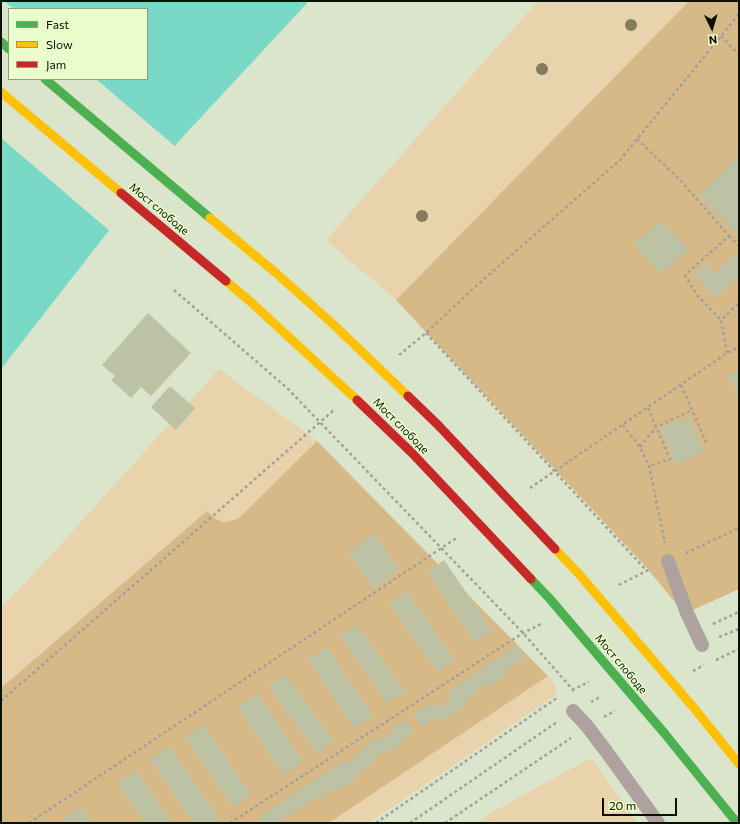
<!DOCTYPE html>
<html>
<head>
<meta charset="utf-8">
<style>
	body { margin:0 }
	#map { position:relative; width:740px; height:824px; overflow:hidden; background:#dae5cb; font-family:Commissioner,sans-serif }
	canvas { display:block }
	.frame { position:absolute; inset:0; border:2px solid #0a1002; pointer-events:none }
	.legend { position:absolute; left:8px; top:8px; width:140px; height:72px; box-sizing:border-box; background:#e9fdcd; border:1px solid #909e7c; margin:0; padding:5px 7px; list-style:none; font-size:12px; color:#0a1002 }
	.legend li { display:flex; align-items:center; gap:8px; height:20px }
	.legend b { width:20px; border:1px solid #909e7c }
	.north { position:absolute; left:692px; top:8px; width:40px; height:40px; -webkit-text-stroke:3px #e9fdcd; paint-order:stroke; rotate:175deg; font-size:11px; font-weight:700; line-height:16px; text-align:center; color:#0a1002 }
	.north::after { content:''; display:block; margin:auto; width:14px; height:18px; background:#0a1002; clip-path:polygon(50% 0,100% 100%,50% 72%,0 100%) }
	.scale { position:absolute; left:602px; top:798px; width:75px; height:18px; box-sizing:border-box; border:2px solid #0a1002; border-top:0; padding-left:5px; font-size:12px; line-height:14px; white-space:nowrap; color:#0a1002; -webkit-text-stroke:3px #e9fdcd; paint-order:stroke }
</style>
</head>
<body>
<div id="map">
<canvas width="740" height="824"></canvas>
<div class="frame"></div>
<ul class="legend">
<li><b style="height:5px;background:#4caf50"></b>Fast</li>
<li><b style="height:5px;background:#ffc107"></b>Slow</li>
<li><b style="height:5px;background:#c62828"></b>Jam</li>
</ul>
<div class="north">N</div>
<div class="scale">20 m</div>
</div>
<script>
const c = document.querySelector('canvas').getContext('2d');
c.lineJoin = 'round';
function paint(path, color) { c.fillStyle = color; c.fill(path, 'evenodd'); }
const poly = rows => new Path2D(rows.map(r => 'M' + r).join(''));
function trace(path, color, width, dash) { c.strokeStyle = color; c.lineWidth = width; c.lineCap = dash ? 'butt' : 'round'; c.setLineDash(dash || []); c.stroke(path); }
function drawText(font, color, halo, rows, align = 'center') {
  c.font = font + ' Commissioner,sans-serif'; c.lineWidth = 3; c.setLineDash([]); c.textBaseline = 'middle'; c.strokeStyle = halo; c.fillStyle = color; for (const [text, x, y, turn = 0] of rows) {
    c.save(); c.translate(x, y); c.rotate((+turn || 0) * Math.PI / 180); c.textAlign = isNaN(turn) ? turn : align; if (halo) c.strokeText(text, 0, 0); c.fillText(text, 0, 0); c.restore();
  }
}
const green = poly([
	[538,1,689,1,396,300,326,240],
	[219,369,317,441,239,518,231,521,224,522,216,519,207,511,1,688,1,608,52,554],
	[548,676,555,684,556,688,556,693,553,697,369,823,329,823],
	[591,758,638,823,477,823,494,811]
]);
const forest = poly([
	[689,1,739,1,739,589,693,610,678,606,647,568,396,300],
	[317,441,548,676,329,823,1,823,1,688,207,511,216,519,224,522,231,521,239,518]
]);
const water = poly([
	[1,1,309,1,178,142,1,369],
	[9,9,147,9,147,79,9,79]
]);
const pier = poly([
	[1,1,4,1,14,9,9,9,9,79,96,79,176,147,111,232,1,138]
]);
const building = poly([
	[739,155,739,236,698,196],
	[662,220,689,250,661,274,634,244],
	[736,253,739,257,739,276,715,297,694,274,706,263,714,273],
	[148,313,191,353,151,396,141,387,131,398,111,380,115,376,102,365],
	[739,370,739,398,728,375],
	[170,386,195,408,176,430,151,407],
	[689,417,704,452,676,464,661,429],
	[374,533,400,570,374,589,348,552],
	[444,560,492,630,475,642,427,572],
	[407,591,455,660,438,672,389,603],
	[357,624,405,692,388,704,340,636],
	[517,645,525,657,505,671,507,674,488,687,486,684,474,692,476,695,462,704,464,707,445,720,443,717,436,722,434,718,421,727,413,715,429,704,431,707,436,704,438,707,453,697,449,691],
	[327,647,373,716,354,728,308,659],
	[285,674,334,741,317,753,268,686],
	[258,693,303,762,283,775,238,707],
	[405,720,414,732,399,742,401,745,386,755,384,751,372,760,374,763,355,776,356,779,338,791,336,788,317,801,314,798,277,823,256,823,262,819,260,816,344,761,346,764,362,752,360,750,378,738,380,741,393,732,391,729],
	[204,725,251,795,233,807,186,737],
	[169,746,219,818,212,823,193,823,150,759],
	[136,770,171,823,144,823,117,782],
	[81,807,92,823,63,823,61,820]
]);
const path = poly([
	[721,36,739,55],
	[637,139,680,180,729,236,685,275,697,295,721,320],
	[729,236,739,246],
	[174,290,287,388,523,633,574,691],
	[426,333,647,571],
	[727,353,721,320,739,303],
	[399,355,426,333,474,288,620,160,739,14],
	[681,385,706,442],
	[648,408,670,459,649,466],
	[623,425,640,447,649,466,665,543],
	[640,447,656,427,692,410],
	[530,488,727,353,739,347],
	[686,553,739,528],
	[619,585,650,569],
	[713,624,739,612],
	[719,637,739,629],
	[716,660,739,649],
	[693,671,704,665],
	[572,690,589,682],
	[1,701,334,410],
	[591,702,602,696],
	[604,717,615,711],
	[29,823,458,537],
	[230,823,523,633,541,624],
	[376,823,557,698],
	[410,823,557,722],
	[445,823,571,738]
]);
const lane = poly([
	[668,561,687,613,702,645],
	[573,711,587,726,606,751,658,823]
]);
const fast = poly([
	[1,42,9,49],
	[45,79,210,218],
	[531,579,550,599,665,734,737,823]
]);
const slow = poly([
	[1,92,121,193],
	[210,218,276,273,334,325,408,396],
	[226,281,252,303,357,400],
	[555,549,578,573,694,708,739,764]
]);
const jam = poly([
	[121,193,226,281],
	[408,396,438,425,555,549],
	[357,400,412,453,531,579]
]);
const trees = [
	[631,25],
	[542,69],
	[422,216]
];
const streetNames = [
	["Мост слободе",159,209,40],
	["Мост слободе",401,426,45],
	["Мост слободе",621,664,50]
];
paint(green, '#e9d3ad');
paint(forest, '#d7b988');
paint(water, '#7ad8c7');
paint(pier, '#dae5cb');
paint(building, '#bec2a4');
trace(path, '#a3a098', 2.5, [3, 3]);
trace(lane, '#ada2a0', 14);
trace(fast, '#4caf50', 9);
trace(slow, '#ffc107', 9);
trace(jam, '#c62828', 9);
c.fillStyle = '#847a5e';
for (const [x, y] of trees) { c.beginPath(); c.arc(x, y, 6, 0, 2 * Math.PI); c.fill(); }
drawText('11px', '#0a1002', '#e9fdcd', streetNames);
</script>
</body>
</html>
